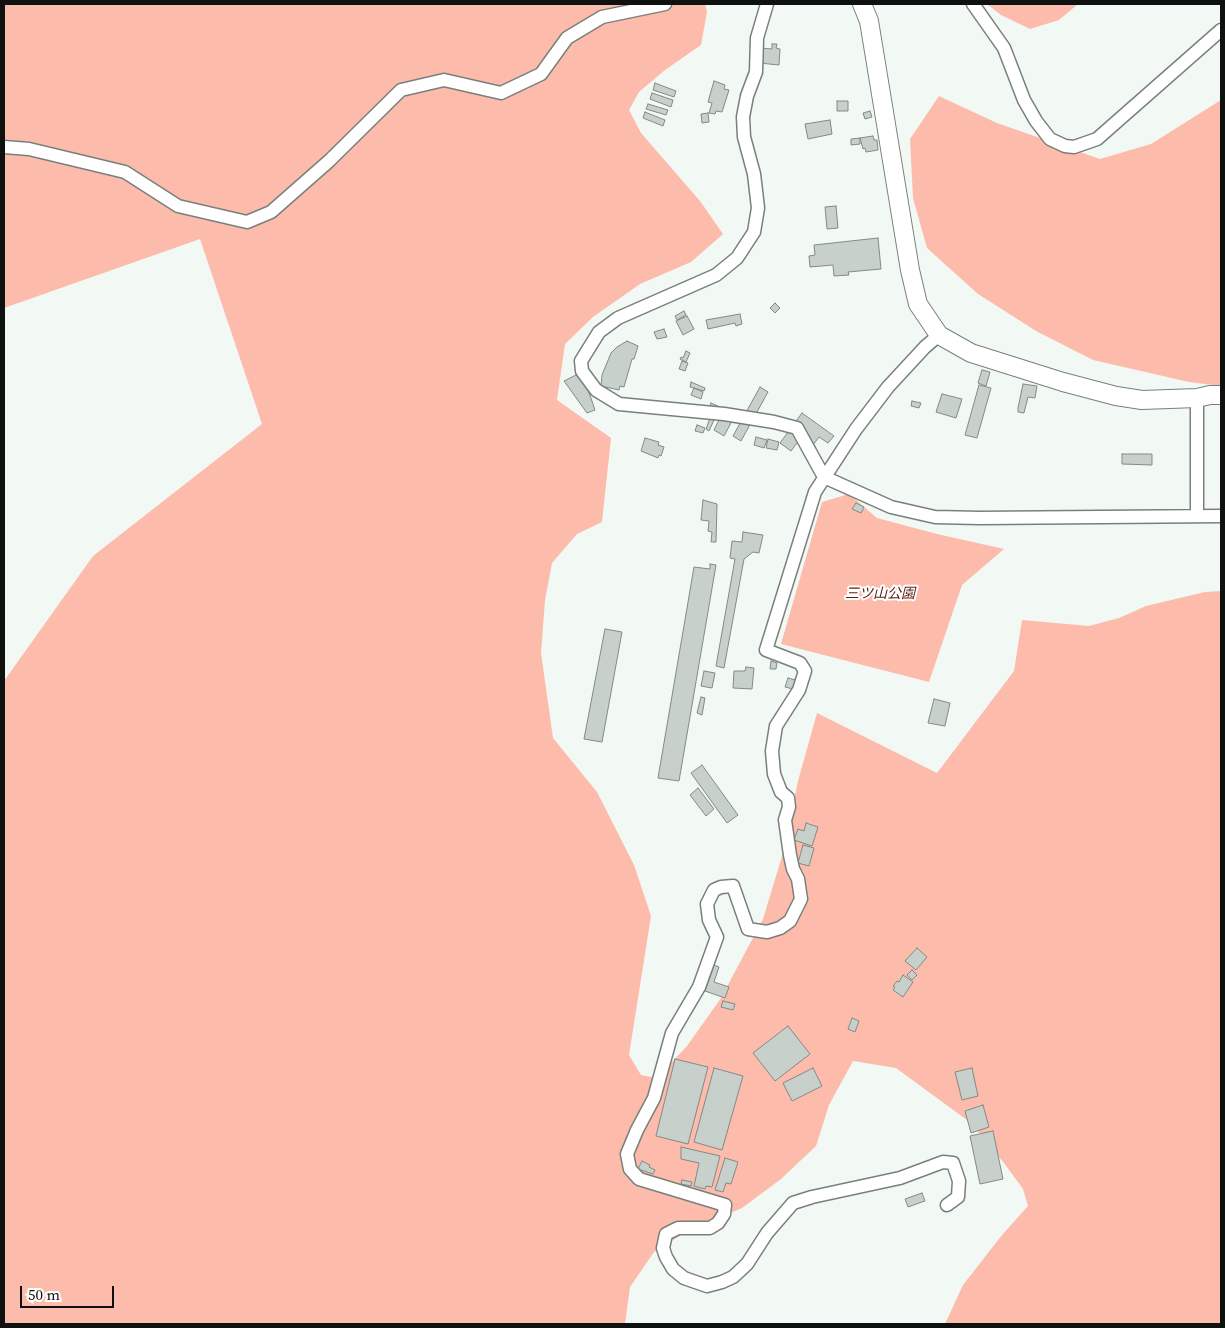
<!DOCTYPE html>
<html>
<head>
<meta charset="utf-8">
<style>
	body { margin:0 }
	#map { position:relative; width:1225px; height:1328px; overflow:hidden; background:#f2f9f4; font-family:"Source Serif 4",serif }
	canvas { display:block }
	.frame { position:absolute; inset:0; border:5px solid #0f1110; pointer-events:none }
	.scale { position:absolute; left:20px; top:1286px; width:94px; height:22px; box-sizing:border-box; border:2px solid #0f1110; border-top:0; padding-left:6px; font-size:15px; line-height:18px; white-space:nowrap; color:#0f1110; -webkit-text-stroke:4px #fff; paint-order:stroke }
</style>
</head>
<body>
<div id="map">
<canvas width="1225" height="1328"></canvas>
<div class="frame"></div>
<div class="scale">50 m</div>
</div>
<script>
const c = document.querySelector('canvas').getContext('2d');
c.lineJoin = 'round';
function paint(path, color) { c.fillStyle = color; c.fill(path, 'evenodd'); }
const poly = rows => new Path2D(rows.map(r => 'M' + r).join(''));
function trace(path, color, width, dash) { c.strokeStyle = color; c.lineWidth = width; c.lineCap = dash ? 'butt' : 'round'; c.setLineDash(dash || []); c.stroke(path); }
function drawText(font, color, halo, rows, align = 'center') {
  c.font = font + ' "Source Serif 4","Noto Sans JP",serif'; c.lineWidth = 4; c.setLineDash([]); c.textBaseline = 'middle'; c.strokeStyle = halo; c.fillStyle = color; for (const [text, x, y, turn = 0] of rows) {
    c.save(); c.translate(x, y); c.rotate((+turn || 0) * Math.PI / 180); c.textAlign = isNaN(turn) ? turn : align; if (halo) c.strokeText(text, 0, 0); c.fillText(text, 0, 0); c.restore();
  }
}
const green = poly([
	[4,4,705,4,707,12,701,45,665,70,639,92,629,110,641,133,700,201,723,234,691,262,640,284,593,317,565,344,557,400,611,438,602,522,577,534,552,563,545,600,541,653,553,738,597,792,634,865,651,916,629,1055,641,1075,657,1078,687,1046,721,998,763,919,783,853,798,781,817,713,937,773,1014,671,1022,620,1089,626,1119,618,1146,606,1205,592,1221,591,1221,1324,945,1324,963,1285,1002,1235,1028,1206,1023,1189,1004,1163,971,1123,896,1068,853,1061,829,1105,816,1146,781,1179,742,1208,686,1232,654,1252,630,1287,625,1324,4,1324,4,681,93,556,262,424,200,239,4,308],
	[987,4,1078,4,1059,20,1030,29,1001,15],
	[939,96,997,123,1100,159,1151,144,1221,100,1221,386,1189,382,1093,360,1036,331,978,294,927,248,913,198,910,139],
	[849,494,877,518,937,534,1004,549,962,585,929,682,781,644,822,502]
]);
const building = poly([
	[772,44,777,44,776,48,780,49,779,65,759,63,761,48,772,49,772,44],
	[714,81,725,85,724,89,729,90,722,112,716,111,715,114,709,113,712,103,708,102,714,81],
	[655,83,676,91,674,97,653,90,655,83],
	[652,93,673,100,671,107,650,99,652,93],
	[837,101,848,101,848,111,837,111,837,101],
	[648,104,668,110,666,115,646,109,648,104],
	[870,111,872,117,865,119,863,113,870,111],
	[645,112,665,120,663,126,643,118,645,112],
	[708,113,709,122,702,123,701,114,708,113],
	[830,120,832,134,808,139,805,124,830,120],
	[873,136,874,140,877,140,878,150,866,152,865,148,863,149,860,138,873,136],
	[860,138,860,144,851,145,851,139,860,138],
	[836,206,838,228,827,229,825,207,836,206],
	[878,238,881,269,848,272,849,275,834,276,833,265,810,267,809,256,815,255,814,245,878,238],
	[775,303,780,308,775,313,770,308,775,303],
	[684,311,686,315,677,320,675,316,684,311],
	[740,314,742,324,736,326,735,323,708,329,706,320,740,314],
	[687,316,694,329,683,335,676,321,687,316],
	[664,329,667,337,657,339,654,332,664,329],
	[627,341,638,346,634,359,632,359,624,387,620,386,619,390,601,386,602,375,611,353,617,347,627,341],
	[686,351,690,353,686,362,680,359,681,357,683,358,686,351],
	[682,361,688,363,685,371,679,369,682,361],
	[982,370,990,372,986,386,978,383,982,370],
	[578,374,584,378,595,410,587,413,564,381,578,374],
	[691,382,705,388,704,391,690,387,691,382],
	[1023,384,1037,386,1035,398,1028,397,1024,413,1018,412,1018,408,1023,384],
	[979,385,991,388,977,438,965,435,979,385],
	[760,387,768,392,741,441,733,436,760,387],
	[694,388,703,392,701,399,691,395,694,388],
	[942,394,962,399,956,418,936,412,942,394],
	[912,401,921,403,919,408,911,406,912,401],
	[711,403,720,407,709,431,706,429,710,418,705,417,711,403],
	[802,413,834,436,828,443,819,437,813,445,816,447,810,454,800,439,791,451,780,443,802,413],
	[721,416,732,421,724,436,714,430,721,416],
	[697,425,705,428,703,433,695,431,697,425],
	[756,437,767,440,764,448,754,445,756,437],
	[645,438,659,442,658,445,664,447,661,456,659,455,658,458,641,451,645,438],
	[768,439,779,442,777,450,766,448,768,439],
	[1122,454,1152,454,1152,465,1122,464,1122,454],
	[703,500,717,504,716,542,711,542,712,532,708,531,709,521,701,520,703,500],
	[856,503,864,507,861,513,852,509,856,503],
	[743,532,763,535,759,553,753,552,744,559,724,668,716,666,735,559,730,558,732,541,742,542,743,532],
	[710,564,716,565,679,781,658,778,694,567,710,569,710,564],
	[605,629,622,632,602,742,584,739,605,629],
	[771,661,777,663,776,669,770,669,771,661],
	[746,667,754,668,752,689,733,688,734,671,745,671,746,667],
	[704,671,715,673,712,688,701,686,704,671],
	[788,678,796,680,793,689,785,687,788,678],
	[701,697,705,698,702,715,697,713,701,697],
	[934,699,950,703,945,726,928,723,934,699],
	[702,765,738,815,727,823,691,773,702,765],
	[698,788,714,809,706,816,690,795,698,788],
	[806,823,818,827,812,846,794,840,798,829,804,831,806,823],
	[803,845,814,848,809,866,798,863,803,845],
	[917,948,927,957,916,970,905,961,917,948],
	[714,965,719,967,714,982,729,987,725,998,705,991,714,965],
	[912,970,917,975,912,980,907,975,912,970],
	[903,975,913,982,903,997,893,990,895,987,893,986,897,981,899,982,903,975],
	[723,1001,735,1004,733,1010,721,1007,723,1001],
	[852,1018,859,1021,855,1032,848,1029,852,1018],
	[788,1026,810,1054,775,1081,753,1053,788,1026],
	[675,1059,708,1067,688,1144,656,1136,675,1059],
	[714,1068,743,1076,722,1150,694,1142,714,1068],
	[813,1068,822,1086,792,1101,783,1083,813,1068],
	[972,1068,978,1096,962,1100,955,1072,972,1068],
	[983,1105,989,1127,971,1133,965,1111,983,1105],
	[993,1131,1003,1179,980,1184,970,1136,993,1131],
	[681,1147,720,1156,712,1187,706,1186,705,1189,694,1186,699,1163,681,1159,681,1147],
	[725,1158,738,1162,731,1184,726,1183,723,1192,715,1190,725,1158],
	[642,1161,650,1165,649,1167,655,1170,653,1174,638,1169,642,1161],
	[682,1180,692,1182,691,1186,681,1184,682,1180],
	[922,1193,925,1201,908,1207,905,1199,922,1193]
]);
const street = poly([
	[767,4,757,38,756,72,747,96,743,117,744,137,754,174,758,208,754,232,737,258,716,275,618,318,599,332,581,361,582,371,596,390,619,404,724,414,774,422,797,428,824,477,891,507,935,517,980,518,1221,516],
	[973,4,1004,48,1024,100,1036,121,1050,139,1065,146,1074,147,1097,139,1221,30],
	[4,147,29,149,125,172,178,206,247,222,271,212,329,161,401,90,444,80,501,93,541,74,567,38,602,17,665,4],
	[939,335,925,347,888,387,856,429,815,492,766,650,800,663,805,671,799,690,776,726,772,751,774,774,781,792,788,798,789,807,785,820,790,855,793,869,798,879,801,899,790,921,780,928,767,932,748,929,733,886,721,887,714,890,707,904,709,920,717,937,699,987,672,1033,654,1098,637,1130,627,1154,630,1169,639,1179,725,1205,724,1214,718,1223,710,1228,678,1228,666,1234,663,1248,666,1257,673,1269,684,1278,707,1286,722,1282,733,1277,747,1264,767,1233,793,1203,812,1197,900,1178,943,1162,953,1163,959,1181,958,1197,947,1205],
	[1197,516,1197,398]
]);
const secondary = poly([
	[862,4,869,21,910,270,918,304,939,335,971,353,1063,382,1116,396,1142,400,1197,398,1210,395,1221,395]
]);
const parkNames = [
	["三ツ山公園",880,594]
];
paint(green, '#fcbbab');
paint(building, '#c8d0cb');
trace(building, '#838a85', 1);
trace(street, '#79807c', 15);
trace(secondary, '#79807c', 20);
trace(street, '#fff', 12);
trace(secondary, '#fff', 18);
drawText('italic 14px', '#591e10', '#fff', parkNames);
</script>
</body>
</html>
